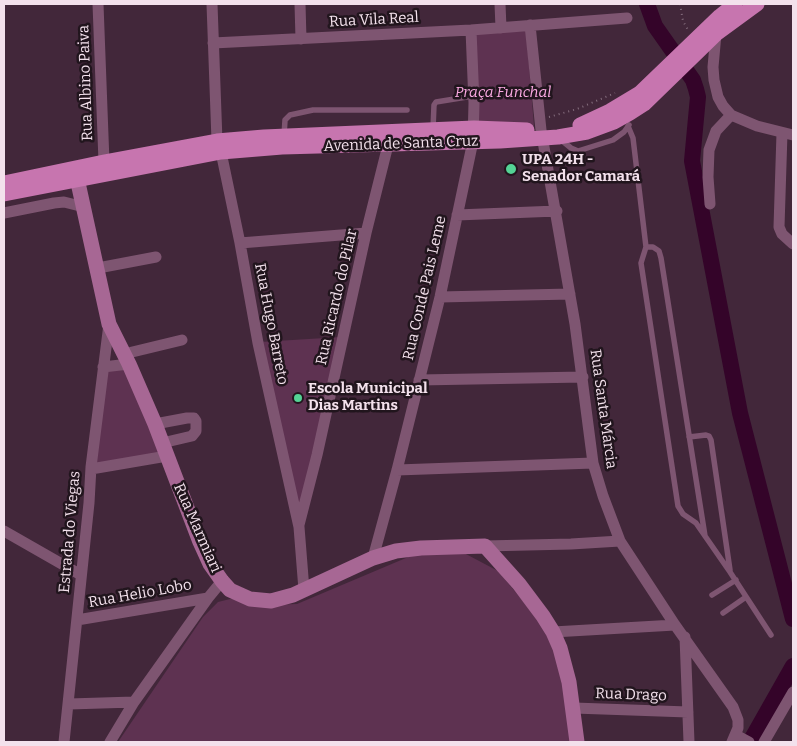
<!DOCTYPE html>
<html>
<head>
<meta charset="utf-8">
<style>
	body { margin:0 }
	#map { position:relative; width:797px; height:746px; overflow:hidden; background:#42273a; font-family:Bitter,serif }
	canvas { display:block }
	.frame { position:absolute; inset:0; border:5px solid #f3e1ec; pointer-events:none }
</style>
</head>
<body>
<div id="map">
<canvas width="797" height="746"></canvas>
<div class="frame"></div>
</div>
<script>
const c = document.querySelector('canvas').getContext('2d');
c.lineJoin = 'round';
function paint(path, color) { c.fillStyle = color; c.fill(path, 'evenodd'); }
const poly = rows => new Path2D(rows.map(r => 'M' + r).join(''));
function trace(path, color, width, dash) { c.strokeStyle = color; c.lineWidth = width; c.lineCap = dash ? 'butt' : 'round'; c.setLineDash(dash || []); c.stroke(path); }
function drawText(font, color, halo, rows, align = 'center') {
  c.font = font + ' Bitter,serif'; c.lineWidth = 5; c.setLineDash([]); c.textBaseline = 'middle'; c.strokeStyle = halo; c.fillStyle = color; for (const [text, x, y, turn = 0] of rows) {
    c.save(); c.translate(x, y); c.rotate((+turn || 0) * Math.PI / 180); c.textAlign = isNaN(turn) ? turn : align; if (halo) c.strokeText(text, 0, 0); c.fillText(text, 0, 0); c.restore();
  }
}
const green = poly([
	[526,31,534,126,475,128,475,33],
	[341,337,298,519,260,342],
	[127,366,165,453,95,466,106,369],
	[464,553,498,571,547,630,566,683,575,742,118,742,203,617,218,602,238,597,266,605,297,604,413,555]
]);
const river = poly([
	[647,4,655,26,693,80,696,89,698,97,692,161,740,413,793,619],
	[750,742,793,666]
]);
const path = poly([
	[680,4,683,21,688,30],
	[549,117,577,109,615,93]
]);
const lane = poly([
	[628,126,633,138,646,247,641,263,678,506,683,514,696,523,730,572,771,635],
	[433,129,434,105,436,102,473,96],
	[284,136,285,120,290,115,313,110,407,110],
	[560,139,571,148,578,151,613,140,624,132,629,125],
	[646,247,653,247,659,251,661,258,705,536],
	[689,437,706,435,709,436,711,440,730,570],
	[712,595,736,580],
	[723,613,746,597]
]);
const street = poly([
	[98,4,104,162],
	[212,4,217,141],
	[300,4,301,39],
	[500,4,501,28],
	[530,25,541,130,575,324,593,463,603,496,620,541,675,625,733,707,738,720,738,728,732,742],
	[716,34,713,67,714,80,718,97,723,106,731,115,757,126,793,135],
	[213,43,471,30,627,18],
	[782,133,779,227,782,234,793,244],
	[221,152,240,243,258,343,299,527,304,590],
	[710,204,708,177,709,150,716,131,731,115],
	[4,213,54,203,64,202,84,207],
	[457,215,557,211],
	[240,243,366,233],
	[98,268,156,257],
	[440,297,570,294],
	[124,354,182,340],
	[103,367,129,364],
	[419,380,583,377],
	[155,424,187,418,194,418,196,421,196,431,192,436,162,443],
	[91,469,167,456],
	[397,470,593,463],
	[299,525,317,455,366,233,390,137],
	[4,531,81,575],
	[485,546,571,544,620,541],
	[373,558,397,470,440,297,473,141,474,103,471,30],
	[77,620,208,598],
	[553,632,675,625],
	[685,637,689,742],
	[69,704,134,702],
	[574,708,688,712],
	[736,735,749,742],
	[64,742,89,503,91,467,109,324],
	[110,742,134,702,208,598,222,581],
	[764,742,793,692]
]);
const secondary = poly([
	[75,169,109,324,129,364,155,424,200,542,210,564,222,581,230,590,250,599,271,601,293,595,373,558,396,551,421,548,485,546,519,584,543,616,553,632,560,648,569,682,577,742]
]);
const primary = poly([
	[580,125,610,111,640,93,720,16,735,4],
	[4,183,104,162,217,141,264,137,474,128,527,130],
	[4,194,221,152,282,147,500,141,558,137,587,132,614,122,630,113,644,104,716,34,757,4]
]);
const markers = [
	[511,169,6,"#54d395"],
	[298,398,5,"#54d395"]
];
const streetNames = [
	["Rua Vila Real",374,20,-3],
	["Rua Albino Paiva",86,83,-92],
	["Avenida de Santa Cruz",401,144,-2],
	["Rua Conde Pais Leme",425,288,-77],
	["Rua Ricardo do Pilar",337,297,-77],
	["Rua Hugo Barreto",271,324,79],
	["Rua Santa Márcia",603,409,82],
	["Rua Marmiari",197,528,66],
	["Estrada do Viegas",70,532,-85],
	["Rua Helio Lobo",140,594,-10],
	["Rua Drago",631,695,2]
];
const parkNames = [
	["Praça Funchal",503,93]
];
const poiNames = [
	["UPA 24H -",522,160],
	["Senador Camará",522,177],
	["Escola Municipal",308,389],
	["Dias Martins",308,406]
];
paint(green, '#5e3251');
trace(river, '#340429', 16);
trace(path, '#856e7e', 2, [1, 4]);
trace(lane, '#7e5571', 5.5);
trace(street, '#7e5571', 11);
trace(secondary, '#a76794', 15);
trace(primary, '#c775af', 15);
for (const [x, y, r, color] of markers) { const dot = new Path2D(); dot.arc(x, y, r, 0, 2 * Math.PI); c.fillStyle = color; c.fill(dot); trace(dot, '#21151d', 2); }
drawText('15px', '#f3e1ec', '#21151d', streetNames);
drawText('italic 15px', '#fba9e2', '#21151d', parkNames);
drawText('bold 15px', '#f3e1ec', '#21151d', poiNames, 'left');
</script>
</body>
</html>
